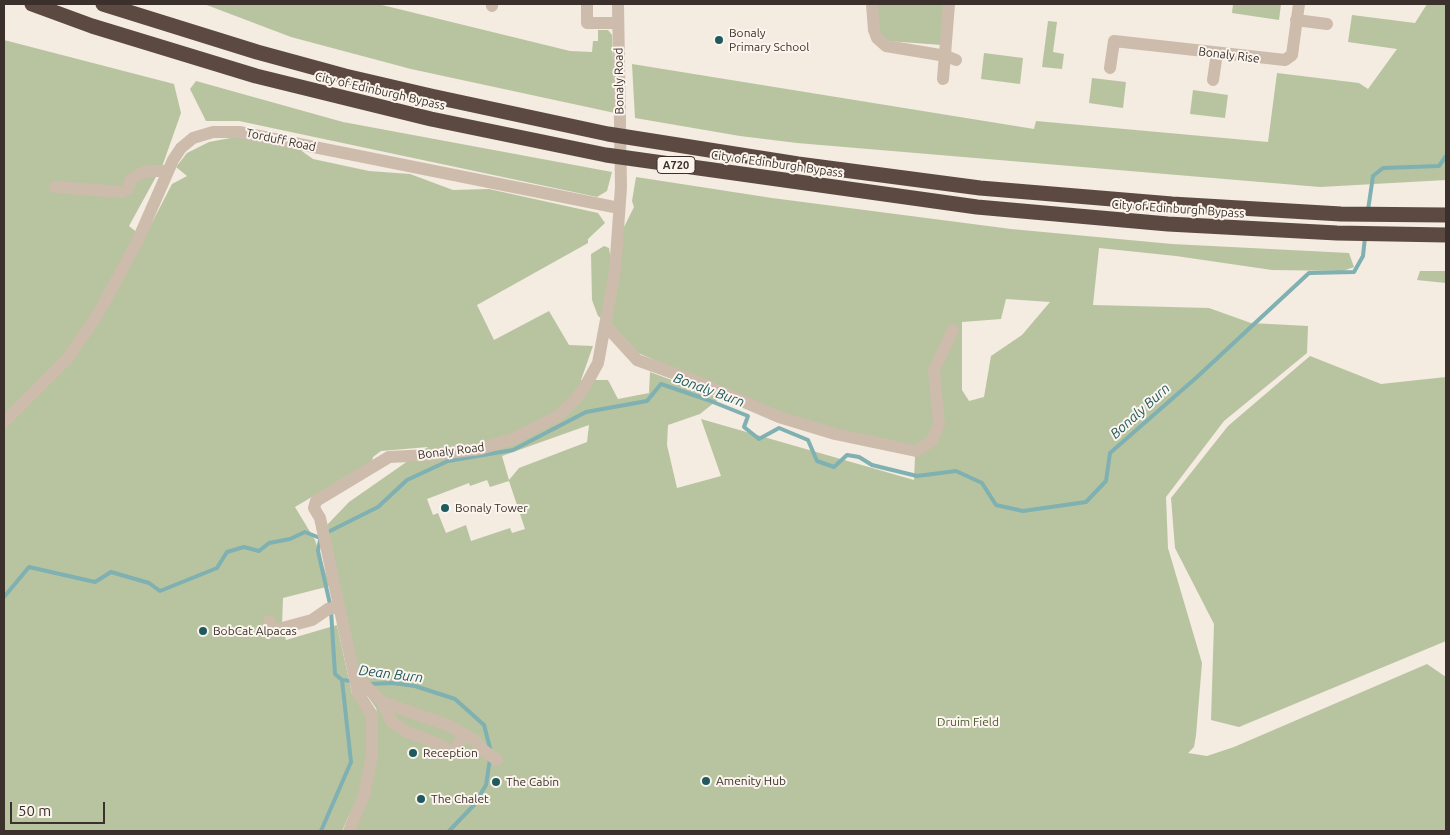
<!DOCTYPE html>
<html>
<head>
<meta charset="utf-8">
<style>
	body { margin:0 }
	#map { position:relative; width:1450px; height:835px; overflow:hidden; background:#f4ebe1; font-family:Ubuntu,sans-serif }
	canvas { display:block }
	.frame { position:absolute; inset:0; border:5px solid #3b302b; pointer-events:none }
	.scale { position:absolute; left:10px; top:802px; width:95px; height:22px; box-sizing:border-box; border:2px solid #3b302b; border-top:0; padding-left:6px; font-size:15px; line-height:18px; white-space:nowrap; color:#3b302b; -webkit-text-stroke:4px #fbf5ee; paint-order:stroke }
</style>
</head>
<body>
<div id="map">
<canvas width="1450" height="835"></canvas>
<div class="frame"></div>
<div class="scale">50 m</div>
</div>
<script>
const c = document.querySelector('canvas').getContext('2d');
c.lineJoin = 'round';
function paint(path, color) { c.fillStyle = color; c.fill(path, 'evenodd'); }
const poly = rows => new Path2D(rows.map(r => 'M' + r).join(''));
function trace(path, color, width, dash) { c.strokeStyle = color; c.lineWidth = width; c.lineCap = dash ? 'butt' : 'round'; c.setLineDash(dash || []); c.stroke(path); }
function drawText(font, color, halo, rows, align = 'center') {
  c.font = font + ' Ubuntu,sans-serif'; c.lineWidth = 4; c.setLineDash([]); c.textBaseline = 'middle'; c.strokeStyle = halo; c.fillStyle = color; for (const [text, x, y, turn = 0] of rows) {
    c.save(); c.translate(x, y); c.rotate((+turn || 0) * Math.PI / 180); c.textAlign = isNaN(turn) ? turn : align; if (halo) c.strokeText(text, 0, 0); c.fillText(text, 0, 0); c.restore();
  }
}
const green = poly([
	[204,4,378,4,570,51,592,52,593,41,598,41,598,30,608,30,612,35,615,113,411,69,291,37],
	[875,4,944,4,942,45,888,41,879,33],
	[1233,4,1281,4,1279,20,1232,13],
	[1427,4,1446,4,1446,180,1320,187,797,143,740,136,635,118,632,64,1034,129,1036,121,1268,142,1277,73,1359,83,1368,89,1397,49,1348,42,1352,15,1415,23],
	[1048,21,1057,22,1053,52,1064,54,1062,69,1042,67],
	[4,40,174,84,181,113,163,164,129,226,144,238,172,184,187,176,176,167,187,153,209,142,236,137,299,149,313,159,369,171,410,174,453,190,489,189,598,213,605,223,588,239,588,243,477,305,494,340,549,311,569,345,593,346,581,380,608,380,618,399,649,393,650,372,720,398,700,414,668,425,667,445,677,488,721,476,701,419,914,480,915,457,903,445,837,430,780,413,638,353,610,322,623,229,634,207,632,201,636,177,772,198,1011,229,1172,244,1349,253,1354,267,1343,271,1272,270,1176,256,1099,248,1093,305,1209,308,1251,323,1308,326,1307,353,1224,421,1166,497,1168,548,1202,663,1196,735,1194,747,1188,753,1207,756,1234,747,1427,664,1446,677,1446,831,355,831,378,717,376,708,359,684,362,673,357,666,327,525,349,502,428,447,381,451,373,457,372,461,295,507,315,540,330,586,283,598,282,625,286,640,337,625,352,694,370,717,369,756,359,794,342,831,4,831],
	[1006,299,1050,302,1022,335,991,356,984,397,969,401,962,390,962,322,1001,319],
	[589,425,587,442,519,468,509,480,502,456],
	[487,480,490,487,509,481,525,529,512,533,510,528,471,541,466,525,446,533,438,513,433,515,427,499,469,483,470,486],
	[984,53,1023,58,1020,84,981,79],
	[1092,78,1126,82,1123,108,1089,103],
	[196,81,343,122,612,172,607,191,597,197,239,121,206,121,190,89],
	[1193,90,1228,95,1225,118,1190,114],
	[604,246,609,248,611,261,602,319,598,316,592,300,591,254],
	[1420,271,1446,271,1446,283,1417,280],
	[1310,356,1381,384,1446,377,1446,641,1239,727,1211,720,1214,624,1175,548,1171,498,1228,426]
]);
const stream = poly([
	[1368,210,1373,176,1383,168,1439,166,1446,156],
	[326,533,378,507,407,480,448,461,513,450,586,412,647,401,661,384,708,400,748,416,744,427,759,439,779,428,808,440,817,461,834,467,847,455,859,457,872,465,917,476,956,471,982,483,996,505,1023,511,1086,502,1106,481,1110,453,1197,377,1309,273,1354,272,1363,256,1365,237],
	[320,540,318,551,330,604],
	[4,597,29,567,95,582,111,572,149,583,160,591,217,568,227,552,244,547,259,551,269,543,290,539,305,532,320,538],
	[331,610,335,674,342,680],
	[342,680,352,681],
	[369,684,392,683,415,686,455,699,484,725,491,752],
	[321,831,351,762,342,680],
	[449,831,474,805,486,785,490,759]
]);
const minor = poly([
	[587,4,587,23,618,23],
	[872,4,874,30,877,38,886,46,946,56,956,60],
	[492,6,492,4],
	[1296,20,1327,24],
	[1110,68,1114,41,1285,60,1292,55,1299,4],
	[943,79,949,4],
	[1213,80,1217,53],
	[55,187,122,192,128,189,131,179,146,171,168,171],
	[606,326,637,360,698,382,779,417,835,434,916,451,932,441,939,424,934,370,953,330],
	[4,422,67,359,97,316,137,242,173,160,181,148,193,138,213,132,239,132,619,208],
	[269,621,271,631,312,620,328,609,339,607],
	[355,675,382,702,392,722,407,732,438,744,452,753,464,735],
	[382,702,450,726,474,740,483,750,497,760],
	[349,831,364,795,372,756,372,715,358,693,320,518,314,508,316,501,389,457,431,455,480,449,513,439,558,416,576,399,587,383,598,363,615,271,621,187,618,4]
]);
const highway = poly([
	[32,4,92,26,256,76,431,119,606,155,977,207,1168,224,1337,233,1446,235],
	[103,4,257,52,345,76,431,96,608,134,798,164,980,188,1172,204,1341,214,1446,215]
]);
const markers = [
	[719,40,5,"#1f5a5e"],
	[445,508,5,"#1f5a5e"],
	[203,631,5,"#1f5a5e"],
	[413,753,5,"#1f5a5e"],
	[706,781,5,"#1f5a5e"],
	[496,782,5,"#1f5a5e"],
	[421,799,5,"#1f5a5e"]
];
const shields = [
	[676,165,38]
];
const shieldNames = [
	["A720",676,165]
];
const poiNames = [
	["Bonaly",729,33],
	["Primary School",729,47],
	["Bonaly Tower",455,508],
	["BobCat Alpacas",213,631],
	["Reception",423,753],
	["Amenity Hub",716,781],
	["The Cabin",506,782],
	["The Chalet",431,799]
];
const streetNames = [
	["Bonaly Rise",1229,55,7],
	["Bonaly Road",619,81,-91],
	["City of Edinburgh Bypass",380,91,13],
	["Torduff Road",281,140,12],
	["City of Edinburgh Bypass",777,164,8],
	["City of Edinburgh Bypass",1178,209,4],
	["Bonaly Road",451,451,-7]
];
const parkNames = [
	["Druim Field",968,722]
];
const waterNames = [
	["Bonaly Burn",709,390,20],
	["Bonaly Burn",1140,411,-42],
	["Dean Burn",391,674,7]
];
paint(green, '#b8c4a0');
trace(stream, '#7fb0b2', 4);
trace(minor, '#cdbbac', 12);
trace(highway, '#5c4a42', 15);
for (const [x, y, r, color] of markers) { const dot = new Path2D(); dot.arc(x, y, r, 0, 2 * Math.PI); c.fillStyle = color; c.fill(dot); trace(dot, '#fbf5ee', 2); }
for (const [x, y, w] of shields) { const box = new Path2D(); box.roundRect(x - w / 2, y - 8.5, w, 17, 4); c.fillStyle = '#fbf5ee'; c.fill(box); trace(box, '#3b302b', 1); }
drawText('bold 11px', '#3b302b', null, shieldNames);
drawText('12px', '#3b302b', '#fbf5ee', poiNames, 'left');
drawText('12px', '#3b302b', '#fbf5ee', streetNames);
drawText('12px', '#4a5a2e', '#fbf5ee', parkNames);
drawText('italic 14px', '#1f5a5e', '#fbf5ee', waterNames);
</script>
</body>
</html>
